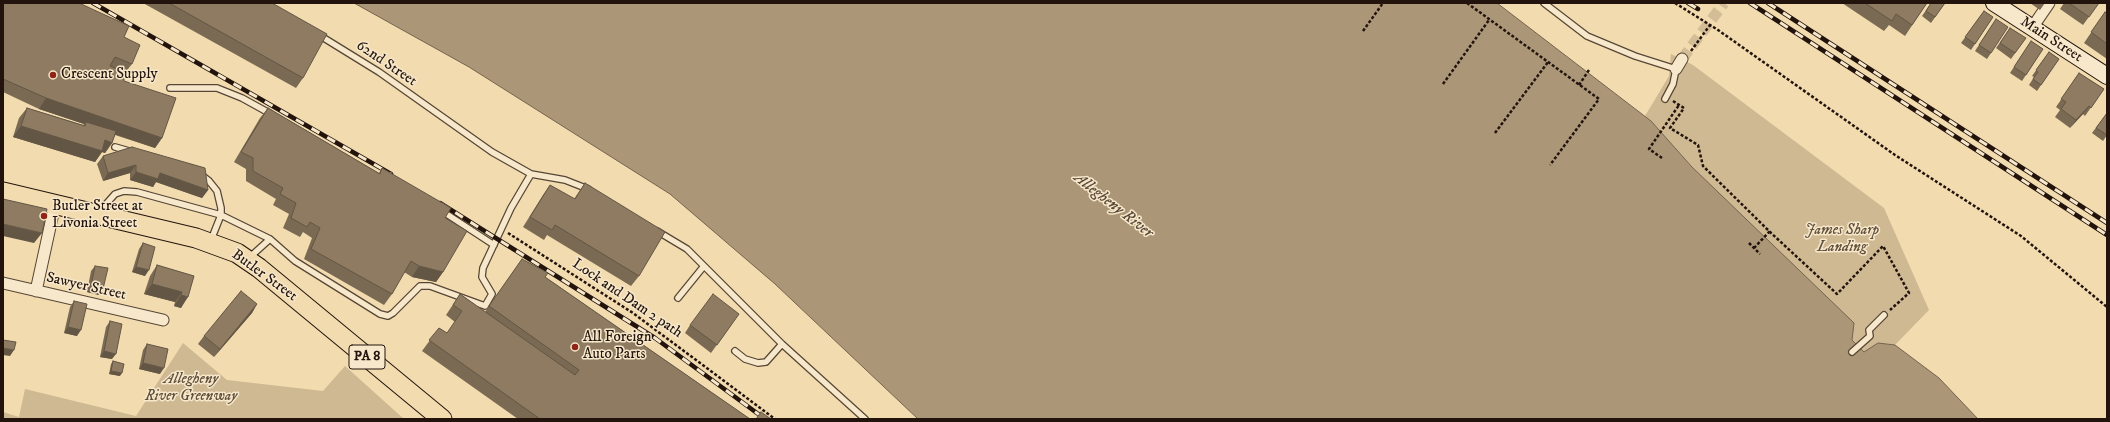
<!DOCTYPE html>
<html>
<head>
<meta charset="utf-8">
<style>
	body { margin:0 }
	#map { position:relative; width:2110px; height:422px; overflow:hidden; background:#f2dbaf; font-family:"IM FELL DW Pica",serif }
	canvas { display:block }
	.frame { position:absolute; inset:0; border:4px solid #22140c; pointer-events:none }
</style>
</head>
<body>
<div id="map">
<canvas width="2110" height="422"></canvas>
<div class="frame"></div>
</div>
<script>
const c = document.querySelector('canvas').getContext('2d');
c.lineJoin = 'round';
function paint(path, color) { c.fillStyle = color; c.fill(path, 'evenodd'); }
const poly = rows => new Path2D(rows.map(r => 'M' + r).join(''));
function trace(path, color, width, dash) { c.strokeStyle = color; c.lineWidth = width; c.lineCap = dash ? 'butt' : 'round'; c.setLineDash(dash || []); c.stroke(path); }
function drawText(font, color, halo, rows, align = 'center') {
  c.font = font + ' "IM FELL DW Pica",serif'; c.lineWidth = 3; c.setLineDash([]); c.textBaseline = 'middle'; c.strokeStyle = halo; c.fillStyle = color; for (const [text, x, y, turn = 0] of rows) {
    c.save(); c.translate(x, y); c.rotate((+turn || 0) * Math.PI / 180); c.textAlign = isNaN(turn) ? turn : align; if (halo) c.strokeText(text, 0, 0); c.fillText(text, 0, 0); c.restore();
  }
}
const green = poly([
	[1671,54,1693,65,1884,208,1929,310,1895,345,1878,343,1865,353,1645,116,1669,76],
	[183,343,227,380,323,391,345,366,404,419,3,419,3,412,19,417,25,389,136,416]
]);
const water = poly([
	[354,3,1497,3,1651,121,1692,167,1854,323,1852,340,1864,352,1878,343,1895,345,1939,378,1978,419,918,419,775,284,670,194,469,67,354,3]
]);
const minorTunnel = poly([
	[1682,59,1724,3]
]);
const path = poly([
	[1467,3,1599,99,1550,165],
	[1675,3,1718,30,1895,155,2021,236,2107,307],
	[1363,31,1383,3],
	[1691,51,1710,25],
	[1443,84,1489,20],
	[1579,85,1589,70],
	[1673,101,1684,108,1670,128,1698,145,1703,166,1770,232,1837,294,1883,246,1909,293,1890,310],
	[1495,133,1548,62],
	[1662,158,1649,149,1679,105],
	[508,233,633,313,775,419],
	[1749,243,1760,254],
	[1754,248,1770,231]
]);
const service = poly([
	[1544,3,1587,36,1635,56,1676,69,1673,84,1665,99],
	[170,88,217,88,242,98,271,114],
	[115,147,129,151],
	[200,174,209,181,217,191,221,208,221,215,211,240],
	[531,174,565,180,588,189],
	[100,211,115,194,124,191,137,192,221,215,270,239],
	[442,211,494,245],
	[657,231,687,249,782,344,865,419],
	[250,257,270,239,295,261,380,314,388,316,393,313,420,286,430,286,485,306,492,294,482,277,483,268,511,208,531,174,492,152,379,72,319,35],
	[678,298,704,266],
	[735,351,745,359,758,363,766,362,782,344],
	[1852,352,1870,336,1869,330,1884,315]
]);
const minor = poly([
	[2032,28,2049,3],
	[1676,69,1682,59],
	[3,283,163,320],
	[36,291,55,204]
]);
const secondary = poly([
	[1994,3,2107,76]
]);
const trunk = poly([
	[3,192,196,238,237,253,259,268,442,419]
]);
const rail = poly([
	[93,3,391,174],
	[1688,3,1698,9],
	[1750,3,2107,235],
	[1768,3,2107,223],
	[440,203,655,338,765,419]
]);
const wall = poly([
	[3,3,124,37,132,64,124,74,124,81,162,138,155,148,115,135,112,143,105,153,102,152,95,162,13,137,19,118,27,108,83,125,84,124,39,109,3,92],
	[143,3,272,3,303,78,296,88],
	[1842,3,1927,3,1905,36,1889,25,1884,31],
	[1931,3,1945,3,1931,23,1922,16],
	[2030,3,2045,3,2040,10],
	[2064,3,2099,3,2083,25,2060,9],
	[1984,11,1993,17,1971,50,1961,43],
	[2105,12,2107,14,2107,59,2084,43],
	[1992,25,1991,53,1987,59,1975,51],
	[2010,28,2026,38,2011,59,1996,48],
	[2031,41,2043,49,2022,81,2010,73],
	[2049,52,2059,59,2037,91,2029,85,2034,77,2032,76],
	[2079,73,2104,89,2085,116,2083,114,2070,128,2055,117,2060,110,2056,107],
	[268,108,379,173,382,168,445,218,443,272,436,282,412,277,404,272,392,294,384,305,304,259,312,238,303,232,300,237,283,228,289,214,273,205,276,199,246,181,246,169,234,162,260,118],
	[2107,113,2107,135,2103,141,2092,133],
	[132,147,208,190,202,198,156,182,153,187,130,180,130,173,103,181,97,164,103,156],
	[585,183,639,276,631,286,547,235,544,240,523,227,543,195,550,185,574,199],
	[143,243,145,276,132,272,139,249],
	[522,259,545,277,750,419,518,419,422,351,439,328,447,333,455,322,446,315,460,294,485,312],
	[157,265,194,276,181,308,174,306,175,302,144,294,150,276],
	[95,266,99,295,87,292,91,271],
	[74,301,77,336,64,333,70,307],
	[257,304,252,313,214,357,198,344,204,336],
	[739,314,711,353,685,333,690,325],
	[110,321,112,359,100,357,106,327],
	[147,344,160,374,139,369,143,350],
	[113,361,120,376,109,374,111,364]
]);
const shadedWall = poly([
	[46,98,162,138,155,148,85,124,86,122,84,124,39,109],
	[2089,106,2083,114,2070,128,2076,120],
	[21,126,105,140,112,143,105,153,102,152,95,162,13,137],
	[136,165,130,173,103,181,108,173],
	[136,172,160,173,208,190,202,198,156,182,153,187,130,180],
	[3,224,42,233,34,243,3,236],
	[419,266,443,272,436,282,412,277],
	[136,267,149,270,145,276,132,272],
	[152,284,182,292,175,302,144,294],
	[91,286,103,289,99,295,87,292],
	[181,295,188,297,181,308,174,306],
	[257,304,252,313,214,357,220,349],
	[68,327,81,330,77,336,64,333],
	[3,348,14,350,10,356,3,355],
	[104,351,116,354,112,359,100,357],
	[143,363,164,368,160,374,139,369],
	[111,371,122,373,120,376,109,374]
]);
const building = poly([
	[3,3,79,3,129,26,124,37,140,45,132,64,115,57,110,66,124,72,124,81,176,98,162,138,46,98,3,79,3,3],
	[169,3,272,3,327,34,303,78,169,3],
	[1865,3,1927,3,1912,25,1896,14,1892,21,1865,3],
	[1931,3,1945,3,1935,17,1926,11,1931,3],
	[2069,3,2099,3,2089,17,2069,3],
	[1984,11,1993,17,1975,44,1965,37,1984,11],
	[2105,12,2107,14,2107,44,2091,32,2105,12],
	[1996,19,2008,27,1991,53,1979,45,1996,19],
	[2010,28,2026,38,2015,53,2000,43,2010,28],
	[2031,41,2043,49,2026,75,2014,67,2031,41],
	[2049,52,2059,59,2041,85,2033,79,2038,72,2036,70,2049,52],
	[2079,73,2104,89,2091,108,2089,106,2076,120,2061,109,2066,102,2061,99,2079,73],
	[27,108,85,126,86,122,116,131,112,143,105,140,102,151,21,126,27,108],
	[268,108,380,174,382,168,451,208,445,218,467,231,443,272,419,266,411,261,392,294,311,249,320,228,310,222,307,227,291,218,296,203,280,194,283,188,253,171,253,158,241,152,268,108],
	[2107,113,2107,135,2096,128,2107,113],
	[132,147,205,168,208,190,160,173,158,179,136,172,136,165,108,173,103,156,132,147],
	[585,183,665,232,639,276,555,225,552,230,530,217,550,185,575,199,585,183],
	[3,199,47,209,42,233,3,224,3,199],
	[143,243,155,247,149,270,136,267,143,243],
	[522,259,546,272,548,273,545,277,750,419,540,419,429,340,439,328,447,333,462,311,453,305,460,294,575,375,579,370,489,306,522,259],
	[157,265,194,276,188,297,181,295,182,292,152,284,157,265],
	[95,266,108,268,103,289,91,286,95,266],
	[241,291,257,304,220,349,204,336,241,291],
	[713,294,739,314,717,345,690,325,713,294],
	[74,301,87,304,81,330,68,327,74,301],
	[110,321,122,324,116,354,104,351,110,321],
	[3,340,16,342,14,350,3,348,3,340],
	[147,344,168,349,164,368,143,363,147,344],
	[113,361,124,364,122,373,111,371,113,361],
	[761,412,771,419,756,419,761,412]
]);
const markers = [
	[53,75,4,"#8f2418"],
	[44,216,4,"#8f2418"],
	[575,347,4,"#8f2418"]
];
const shields = [
	[367,357,36]
];
const shieldNames = [
	["PA 8",367,357]
];
const streetNames = [
	["Main Street",2051,40,33],
	["62nd Street",386,64,34],
	["Butler Street",264,276,36],
	["Sawyer Street",86,287,13],
	["Lock and Dam 2 path",627,299,34]
];
const poiNames = [
	["Crescent Supply",61,75],
	["Butler Street at",52,207],
	["Livonia Street",52,224],
	["All Foreign",583,338],
	["Auto Parts",583,355]
];
const parkNames = [
	["James Sharp",1842,231],
	["Landing",1842,248],
	["Allegheny",191,380],
	["River Greenway",191,397]
];
const waterNames = [
	["Allegheny River",1113,206,38]
];
paint(green, '#cfb993');
paint(water, '#ab9778');
trace(water, '#74634d', 1);
trace(minorTunnel, '#d3bd97', 11, [11, 5.5]);
trace(service, '#564635', 8);
trace(minor, '#564635', 13);
trace(secondary, '#22140c', 18);
trace(trunk, '#22140c', 21);
trace(path, '#22140c', 2.5, [3, 2]);
trace(service, '#f7e8cb', 5.5);
trace(minor, '#f7e8cb', 11);
trace(secondary, '#f7e8cb', 16);
trace(trunk, '#f2dbaf', 19);
trace(rail, '#22140c', 4.5);
trace(rail, '#f7e8cb', 3, [9]);
paint(wall, '#7a6a53');
paint(shadedWall, '#635644');
paint(building, '#8e7b61');
trace(building, '#635644', 1);
for (const [x, y, r, color] of markers) { const dot = new Path2D(); dot.arc(x, y, r, 0, 2 * Math.PI); c.fillStyle = color; c.fill(dot); trace(dot, '#f7e8cb', 1.5); }
for (const [x, y, w] of shields) { const box = new Path2D(); box.roundRect(x - w / 2, y - 12, w, 24, 3); c.fillStyle = '#f7e8cb'; c.fill(box); trace(box, '#22140c', 1); }
drawText('bold 14px', '#22140c', null, shieldNames);
drawText('15px', '#22140c', '#f7e8cb', streetNames);
drawText('15px', '#22140c', '#f7e8cb', poiNames, 'left');
drawText('italic 15px', '#5f4e3b', '#f7e8cb', parkNames);
drawText('italic 16px', '#594837', '#f7e8cb', waterNames);
</script>
</body>
</html>
